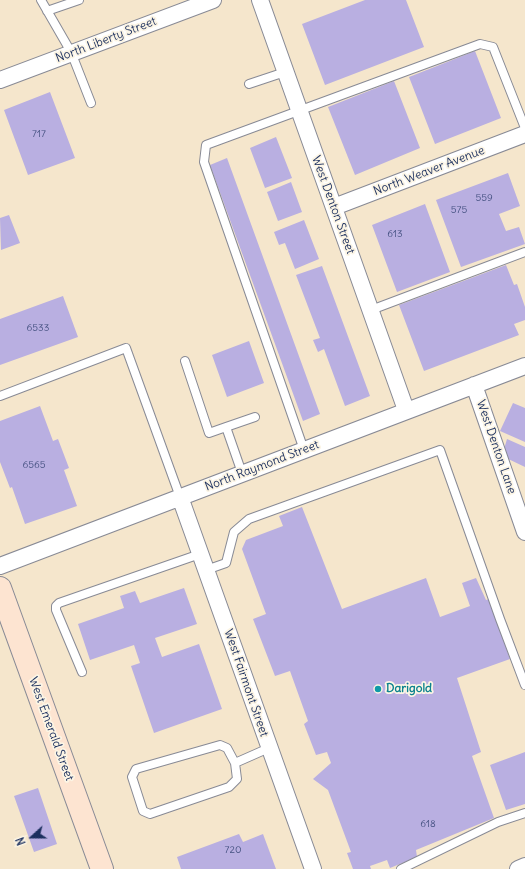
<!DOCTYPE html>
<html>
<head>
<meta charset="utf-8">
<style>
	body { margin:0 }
	#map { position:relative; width:525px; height:869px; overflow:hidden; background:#f5e6cc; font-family:Delius,sans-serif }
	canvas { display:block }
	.north { position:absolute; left:12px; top:817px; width:40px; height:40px; -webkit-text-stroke:3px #fcf5e5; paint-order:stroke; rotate:249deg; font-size:11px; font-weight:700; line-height:16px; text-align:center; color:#1b2f5e }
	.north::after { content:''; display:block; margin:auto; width:14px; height:18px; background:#1b2f5e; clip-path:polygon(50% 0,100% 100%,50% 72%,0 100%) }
</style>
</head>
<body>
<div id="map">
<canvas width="525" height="869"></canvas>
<div class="north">N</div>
</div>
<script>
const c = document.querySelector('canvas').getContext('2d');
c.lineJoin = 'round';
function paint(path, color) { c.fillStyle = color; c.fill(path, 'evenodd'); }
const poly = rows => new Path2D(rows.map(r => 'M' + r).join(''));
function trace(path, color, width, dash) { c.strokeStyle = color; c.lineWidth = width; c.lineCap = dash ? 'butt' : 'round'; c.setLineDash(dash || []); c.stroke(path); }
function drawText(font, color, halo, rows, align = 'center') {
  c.font = font + ' Delius,sans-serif'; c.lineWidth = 3.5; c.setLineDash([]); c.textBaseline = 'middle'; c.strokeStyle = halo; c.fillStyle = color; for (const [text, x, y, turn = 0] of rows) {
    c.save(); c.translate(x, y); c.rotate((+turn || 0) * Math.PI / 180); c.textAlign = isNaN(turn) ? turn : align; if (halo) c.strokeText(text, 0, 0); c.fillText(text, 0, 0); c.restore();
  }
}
const building = poly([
	[365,0,406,0,424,47,325,85,302,24],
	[475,51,501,118,435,144,409,77],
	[394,81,420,148,355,175,328,107],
	[50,92,75,158,28,175,4,110],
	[276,137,292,178,265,188,250,148],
	[227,158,320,414,303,421,210,165],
	[508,173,520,206,499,214,506,231,519,227,525,244,461,267,436,200],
	[291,182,302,212,278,221,267,192],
	[425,204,450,272,397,292,372,225],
	[9,215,20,243,1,250,0,218],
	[304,220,319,259,295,269,285,243,279,245,274,232],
	[506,265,514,285,517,284,525,307,525,320,514,324,519,335,424,371,399,305],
	[322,266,370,396,345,406,324,349,318,352,313,340,320,338,296,275],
	[63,296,78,337,0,365,0,319],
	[249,341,264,383,227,397,212,355],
	[513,403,525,408,525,442,500,431],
	[40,406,53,441,58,439,69,468,64,470,77,506,25,524,12,487,10,488,0,462,0,421],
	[507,439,525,447,525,467,502,456],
	[302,507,342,609,426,578,440,617,470,606,462,583,476,578,486,600,489,599,510,659,457,678,481,752,472,756,494,818,416,850,417,857,390,868,387,860,370,866,371,869,353,869,347,853,351,852,328,790,313,779,331,763,327,752,316,755,304,724,308,721,290,671,275,676,253,619,266,614,242,549,246,540,283,526,279,516],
	[184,588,197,624,155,638,162,657,199,644,222,709,154,733,131,666,140,663,134,645,90,660,78,624,124,608,120,596,135,591,140,603],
	[525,752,525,804,506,810,490,765],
	[38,788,57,844,34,852,14,796],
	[239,834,243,842,263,834,276,869,181,869,177,857]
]);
const lane = poly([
	[41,0,71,52,91,103],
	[47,11,79,0],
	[249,84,285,72],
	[371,310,525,252],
	[185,361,209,433,226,427,242,473],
	[0,396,126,348,180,497],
	[226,427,255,417],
	[304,450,204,162,206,145,480,44,493,47,525,128],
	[206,570,226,563,234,532,249,519,440,450,500,619,525,685],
	[82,672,56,610,56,606,59,603,200,554],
	[235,763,227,748,220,745,136,769,132,777,143,811,150,814,229,787,237,779,235,763,269,748],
	[401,869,498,822,525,813]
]);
const street = poly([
	[260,0,406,410],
	[0,80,213,0],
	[334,207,525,134],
	[474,385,525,532],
	[180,497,313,869],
	[0,566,525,366],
	[518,869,525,866]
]);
const secondary = poly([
	[0,588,102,869]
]);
const markers = [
	[378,689,4,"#0f9aa8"]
];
const numberNames = [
	["717",39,134],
	["559",484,198],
	["575",459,210],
	["613",395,234],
	["6533",38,328],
	["6565",34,465],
	["618",428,824],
	["720",233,850]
];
const streetNames = [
	["North Liberty Street",106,40,-21],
	["North Weaver Avenue",429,171,-21],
	["West Denton Street",333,205,70],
	["West Denton Lane",496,447,71],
	["North Raymond Street",262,466,-21],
	["West Fairmont Street",246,683,71],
	["West Emerald Street",51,729,70]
];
const cultureNames = [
	["Darigold",386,689]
];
paint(building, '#b9afe1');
trace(lane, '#888a95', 10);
trace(street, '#888a95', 18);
trace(secondary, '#888a95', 24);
trace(lane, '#fff', 8);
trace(street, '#fff', 16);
trace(secondary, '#fde4d1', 22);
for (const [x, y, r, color] of markers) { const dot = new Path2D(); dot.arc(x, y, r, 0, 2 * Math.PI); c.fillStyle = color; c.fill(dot); trace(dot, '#fcf5e5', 1.5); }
drawText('10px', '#424f7f', null, numberNames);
drawText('12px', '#1b2f5e', '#fcf5e5', streetNames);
drawText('bold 12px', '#0d838f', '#fcf5e5', cultureNames, 'left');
</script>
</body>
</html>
